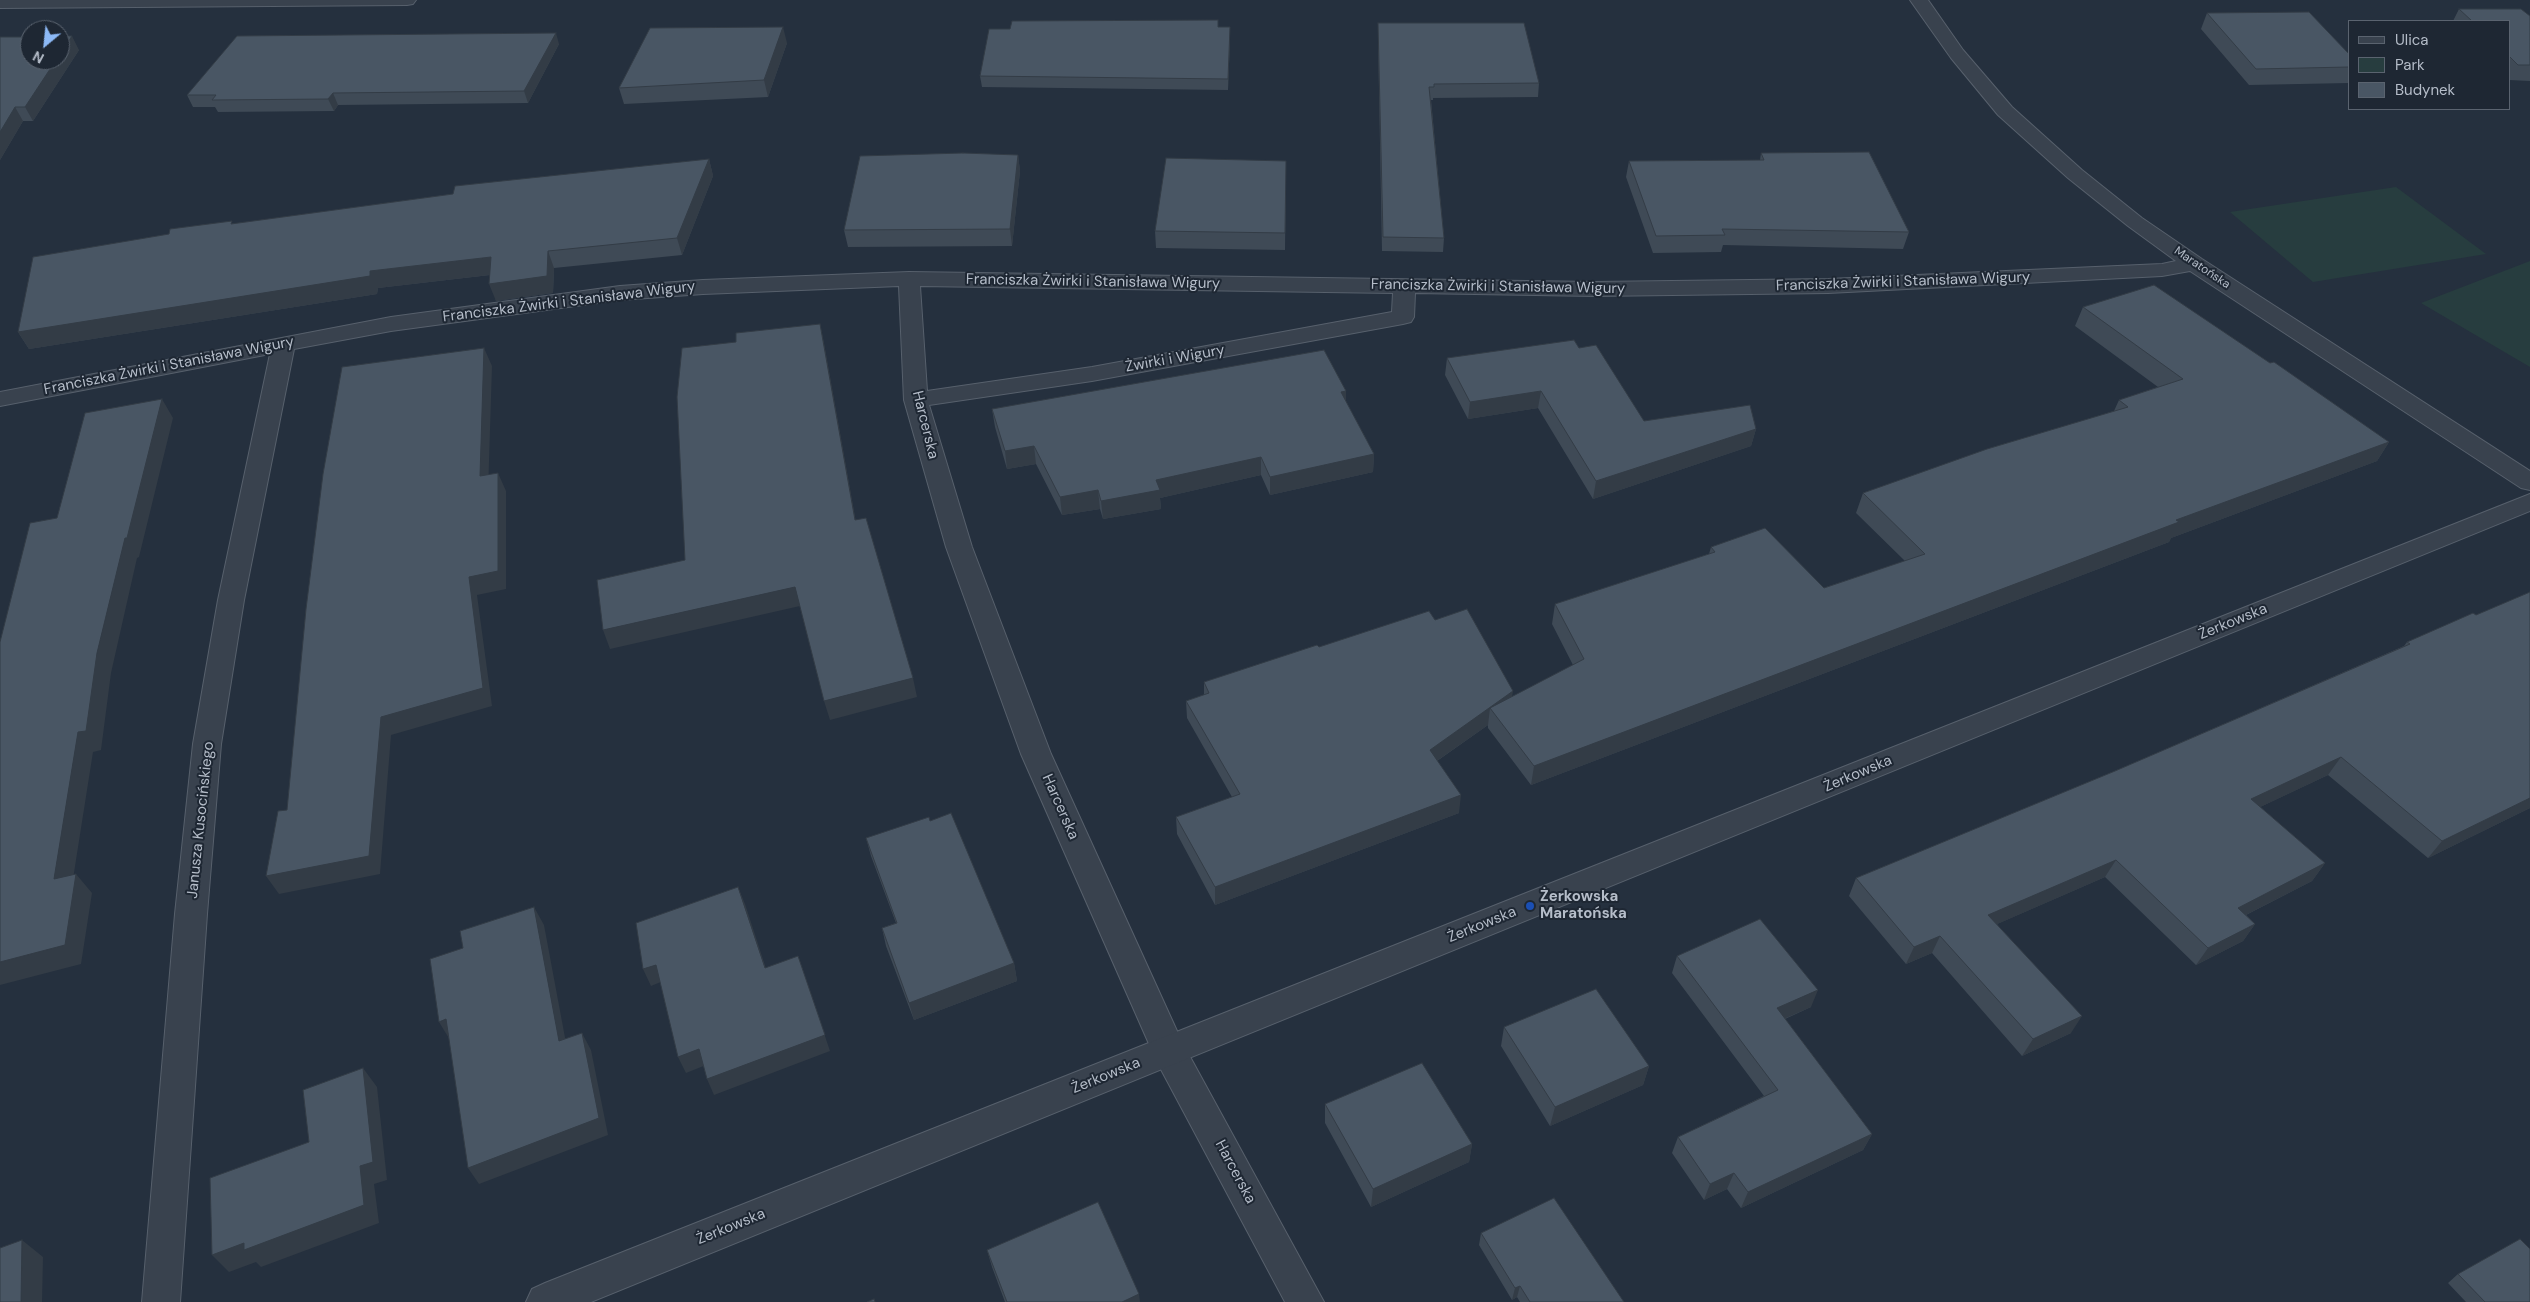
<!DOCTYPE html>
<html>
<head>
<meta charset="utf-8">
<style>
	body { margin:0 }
	#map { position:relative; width:2530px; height:1302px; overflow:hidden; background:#25303e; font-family:"DM Sans",sans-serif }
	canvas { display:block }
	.legend { position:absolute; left:2348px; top:20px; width:162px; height:90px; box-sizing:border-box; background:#1e2733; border:1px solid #5a636f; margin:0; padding:6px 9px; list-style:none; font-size:15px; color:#b5bdc9 }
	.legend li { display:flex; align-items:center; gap:10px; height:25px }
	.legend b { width:25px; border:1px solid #5a636f }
	.north { position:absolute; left:20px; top:20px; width:50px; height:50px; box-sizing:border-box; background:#1e2733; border:1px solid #5a636f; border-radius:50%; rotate:208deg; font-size:14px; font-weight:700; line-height:20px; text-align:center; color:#b5bdc9 }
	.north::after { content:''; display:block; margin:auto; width:18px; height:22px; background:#8cb9f6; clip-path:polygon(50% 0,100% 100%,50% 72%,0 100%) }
</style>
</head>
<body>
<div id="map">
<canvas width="2530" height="1302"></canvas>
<ul class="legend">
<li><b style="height:6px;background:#39424e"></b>Ulica</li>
<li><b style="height:14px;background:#273d3f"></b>Park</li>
<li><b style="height:14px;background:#495664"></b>Budynek</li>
</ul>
<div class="north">N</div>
</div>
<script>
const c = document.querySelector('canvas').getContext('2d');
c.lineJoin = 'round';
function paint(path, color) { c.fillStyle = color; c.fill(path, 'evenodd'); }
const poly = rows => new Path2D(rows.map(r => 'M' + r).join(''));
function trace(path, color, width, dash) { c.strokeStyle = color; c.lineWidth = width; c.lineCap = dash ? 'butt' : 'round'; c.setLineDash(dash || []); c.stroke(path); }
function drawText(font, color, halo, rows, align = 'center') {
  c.font = font + ' "DM Sans",sans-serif'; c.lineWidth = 4; c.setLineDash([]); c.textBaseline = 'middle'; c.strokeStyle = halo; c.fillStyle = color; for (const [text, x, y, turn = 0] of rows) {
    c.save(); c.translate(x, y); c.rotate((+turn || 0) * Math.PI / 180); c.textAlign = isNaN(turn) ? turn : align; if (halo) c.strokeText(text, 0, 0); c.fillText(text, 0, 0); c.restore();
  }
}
const green = poly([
	[2396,187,2486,254,2313,282,2230,212],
	[2530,261,2530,367,2421,303]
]);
const minor = poly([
	[1910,0,1928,0,1963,50,2012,107,2082,170,2142,218,2202,259,2530,471,2530,490,2521,488,2190,271,2162,276,1828,293,1595,296,1415,293,1414,317,1411,322,1403,324,1092,381,929,405,972,547,1051,754,1182,1042,1324,1302,1285,1302,1157,1062,1021,754,946,547,904,400,899,286,703,294,620,300,391,331,294,349,244,600,221,744,207,914,180,1302,142,1302,175,914,193,744,218,600,270,354,0,406,0,392,391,317,620,286,703,280,909,272,1595,282,1828,279,2162,264,2176,261,2128,226,2068,178,1998,115,1951,58,1910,0],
	[920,286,1393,293,1392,312,1092,367,927,391,920,286]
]);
const tertiary = poly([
	[0,0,416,0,413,4,407,5,0,8,0,0],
	[2530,494,2530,511,591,1302,526,1302,532,1289,545,1283,2530,494]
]);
const wall = poly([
	[2459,9,2530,16,2530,81,2509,80,2509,21,2453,21],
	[2207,13,2349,54,2349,83,2249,85,2201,29],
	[1378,23,1539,83,1538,97,1433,98,1433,100,1431,100,1444,238,1443,252,1382,251,1378,37],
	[1218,27,1230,38,1228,90,982,87,980,76],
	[0,37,79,50,33,121,23,121,0,160],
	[787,43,768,97,624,104,619,88],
	[559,44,528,103,338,105,334,111,218,112,215,107,193,107,187,95],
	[1761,153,1909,232,1903,249,1723,245,1721,252,1653,253,1626,177,1629,161,1760,160],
	[1018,155,1020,171,1012,246,848,247,844,230],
	[709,159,713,176,682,255,554,268,553,293,496,301,490,275,378,288,377,294,29,349,18,332,233,224],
	[1286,161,1285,250,1156,248,1155,231],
	[2083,307,2270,363,2389,442,2377,461,2171,538,2169,542,1531,785,1488,728,1488,725,1437,761,1459,813,1215,905,1177,834,1176,817,1232,797,1187,718,1186,701,1204,695,1204,682,1319,647,1435,620,1512,697,1573,665,1552,624,1555,604,1709,554,1711,547,1824,588,1905,561,1856,513,1863,493,2114,411,2119,400,2158,387,2075,326],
	[1579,348,1644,421,1756,429,1751,446,1593,499,1538,408,1468,419,1445,375,1447,358],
	[1346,391,1346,402,1374,454,1373,472,1270,495,1261,475,1160,498,1161,509,1103,519,1100,509,1062,515,1036,464,1007,469,995,427,992,409],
	[2476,615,2530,808,2428,858,2328,775,2260,807,2325,863,2312,881,2246,915,2255,924,2243,941,2196,965,2105,877,1997,924,2071,1033,2022,1056,1932,953,1906,964,1849,896,1856,878,2115,771,2404,646,2407,642],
	[930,821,1014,963,1017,981,914,1020,886,946,882,928,896,923,871,856,866,838],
	[1677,956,1811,1007,1785,1019,1872,1134,1863,1150,1741,1208,1727,1189,1704,1200,1672,1153,1678,1137,1764,1096,1672,973],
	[1504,1027,1649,1066,1643,1085,1550,1126,1501,1046],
	[1325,1104,1472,1144,1469,1162,1371,1207,1325,1123],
	[1481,1233,1624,1302,1520,1302,1517,1297,1512,1300,1479,1245],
	[987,1250,1140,1302,1005,1302,992,1267],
	[2458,1274,2530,1302,2466,1302,2448,1283]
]);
const shadedWall = poly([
	[783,27,787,43,768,97,764,80],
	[1230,27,1230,38,1228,90,1228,79],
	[556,33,559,44,528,103,524,91],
	[72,36,79,50,33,121,25,107,56,60,60,60,60,54],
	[333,93,338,105,334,111,328,99],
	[15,107,23,121,0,160,0,132],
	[1018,155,1020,171,1012,246,1010,229],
	[709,159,713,176,682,255,677,238],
	[548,251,554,268,553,293,496,301,489,284],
	[491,257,498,274,378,288,377,294,29,349,18,332,370,271],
	[820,324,824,343,859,539,855,520],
	[484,348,492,366,488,494,480,476],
	[1346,391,1346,409,1341,392],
	[1541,391,1538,408,1468,419,1470,402],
	[162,399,173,418,139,557,137,558,111,673,101,750,93,752,70,898,54,879,78,732,125,538],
	[1756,429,1751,446,1593,499,1596,481],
	[2389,442,2377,461,2171,538,2169,542,1531,785,1534,766,2176,520],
	[1034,446,1036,464,1007,469,1005,451],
	[1374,454,1373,472,1270,495,1270,477],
	[1261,457,1261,475,1160,498,1161,509,1103,519,1101,501,1156,480],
	[498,473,506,491,506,589,477,595,492,706,391,735,380,874,279,894,266,876,381,717,469,577],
	[1098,490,1100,509,1062,515,1060,497],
	[795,587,800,606,610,649,603,630],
	[913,678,917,697,830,720,824,701],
	[1513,691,1510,709,1490,708,1488,725,1428,767,1430,750],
	[2341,757,2328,775,2239,817,2251,799],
	[1461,795,1459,813,1215,905,1215,887],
	[2530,798,2530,808,2428,858,2442,841],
	[2116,860,2105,877,1979,932,1988,915],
	[2325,863,2312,881,2226,925,2238,908],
	[76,874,92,893,81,964,0,985,0,962],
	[738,887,745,904,771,984,765,968],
	[534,907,544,925,569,1059,559,1041],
	[2255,924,2243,941,2196,965,2208,948],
	[1940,936,1932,953,1906,964,1914,947],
	[798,956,830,1051,714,1095,707,1079],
	[1014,963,1017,981,914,1020,909,1003],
	[656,965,663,981,651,986,643,969],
	[1818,990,1811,1007,1770,1025,1777,1008],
	[2082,1016,2071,1033,2022,1056,2033,1039],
	[446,1019,450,1040,439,1022],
	[582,1033,591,1050,608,1135,479,1184,468,1168],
	[699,1049,706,1065,686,1073,678,1057],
	[1649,1066,1643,1085,1550,1126,1555,1107],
	[363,1068,377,1087,387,1180,374,1184,379,1223,261,1267,256,1262,229,1272,212,1255,360,1166],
	[1872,1134,1863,1150,1741,1208,1748,1192],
	[1472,1144,1469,1162,1371,1207,1373,1189],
	[1734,1173,1727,1189,1704,1200,1710,1184],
	[22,1240,43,1257,42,1302,21,1302],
	[1520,1286,1517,1297,1512,1300,1515,1288],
	[1139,1294,1140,1302,1122,1302]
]);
const building = poly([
	[2459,9,2521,9,2530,16,2530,65,2518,65,2509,56,2509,21,2472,21,2459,9],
	[2309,12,2349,54,2349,67,2256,69,2207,13,2309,12],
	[1218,20,1218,27,1230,27,1228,79,980,76,989,29,1010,29,1012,21,1218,20],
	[1378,23,1524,23,1539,83,1434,84,1434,87,1429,87,1444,238,1383,237,1378,23],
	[783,27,764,80,619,88,650,28,783,27],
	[556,33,524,91,333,93,328,99,212,100,216,95,187,95,237,36,556,33],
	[60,36,72,36,60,54,60,36],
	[0,37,30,37,30,60,56,60,25,107,15,107,0,132,0,37],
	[1869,152,1909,232,1722,229,1725,235,1656,236,1629,161,1764,160,1761,153,1869,152],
	[963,153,1018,155,1010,229,844,230,860,156,963,153],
	[1166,158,1286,161,1285,233,1155,231,1166,158],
	[709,159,677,238,548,251,547,276,489,284,491,257,370,271,370,276,18,332,33,257,169,234,170,229,232,221,231,224,453,194,455,186,709,159],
	[2154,285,2270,363,2274,362,2389,442,2176,520,2179,522,1534,766,1490,708,1584,659,1555,604,1715,552,1711,547,1765,528,1824,588,1925,554,1863,493,1987,449,2128,407,2119,400,2183,379,2083,307,2154,285],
	[820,324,855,520,866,518,913,678,824,701,795,587,603,630,597,580,685,560,677,397,682,348,736,342,736,333,820,324],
	[1574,340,1579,348,1596,345,1644,421,1750,405,1756,429,1596,481,1541,391,1470,402,1447,358,1574,340],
	[484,348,480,476,498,473,498,571,469,577,483,688,381,717,369,856,266,876,278,811,287,810,306,609,323,474,342,367,484,348],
	[1324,350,1346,391,1341,392,1374,454,1270,477,1261,457,1156,480,1160,490,1101,501,1098,490,1060,497,1034,446,1005,451,992,409,1324,350],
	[162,399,127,538,125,538,97,653,86,731,78,732,54,879,76,874,65,945,0,962,0,642,30,523,57,518,85,413,162,399],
	[2530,592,2530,798,2442,841,2341,757,2251,799,2325,863,2238,908,2255,924,2208,948,2116,860,1988,915,2082,1016,2033,1039,1940,936,1914,947,1856,878,2115,771,2410,644,2407,642,2473,613,2476,615,2530,592],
	[1467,609,1513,691,1430,750,1461,795,1215,887,1176,817,1240,794,1186,701,1209,693,1204,682,1317,645,1319,647,1429,611,1435,620,1467,609],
	[951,813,1014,963,909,1003,882,928,897,923,866,838,929,817,930,821,951,813],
	[738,887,765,968,798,956,825,1035,707,1079,699,1049,678,1057,656,965,643,969,636,923,738,887],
	[534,907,559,1041,582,1033,599,1118,468,1168,446,1019,439,1022,430,959,463,948,460,931,534,907],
	[1760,919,1818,990,1777,1008,1872,1134,1748,1192,1734,1173,1710,1184,1678,1137,1778,1090,1677,956,1760,919],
	[1596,989,1649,1066,1555,1107,1504,1027,1596,989],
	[1422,1063,1472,1144,1373,1189,1325,1104,1422,1063],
	[363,1068,373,1162,360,1166,364,1205,244,1250,244,1243,212,1255,210,1178,309,1142,303,1090,363,1068],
	[1554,1198,1624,1302,1530,1302,1520,1286,1515,1288,1481,1233,1554,1198],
	[1098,1202,1139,1294,1122,1302,1007,1302,987,1250,1098,1202],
	[2520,1239,2530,1249,2530,1302,2485,1302,2458,1274,2520,1239],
	[22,1240,21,1302,0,1302,0,1248,22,1240],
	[874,1299,875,1302,867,1302,874,1299]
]);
const markers = [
	[1530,906,5,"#1a4fb4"]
];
const farStreetnames = [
	["Maratońska",2202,268,34]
];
const streetNames = [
	["Franciszka Żwirki i Stanisława Wigury",1093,282,1],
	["Franciszka Żwirki i Stanisława Wigury",1903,282,-2],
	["Franciszka Żwirki i Stanisława Wigury",1498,287,1],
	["Franciszka Żwirki i Stanisława Wigury",569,302,-7],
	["Żwirki i Wigury",1175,359,-10],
	["Franciszka Żwirki i Stanisława Wigury",169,366,-11],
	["Harcerska",925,425,76],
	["Żerkowska",2233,622,-22],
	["Żerkowska",1858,774,-23],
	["Harcerska",1060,807,66],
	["Janusza Kusocińskiego",201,820,-84],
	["Żerkowska",1482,925,-22],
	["Żerkowska",1106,1076,-22],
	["Harcerska",1235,1172,62],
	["Żerkowska",731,1227,-22]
];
const poiNames = [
	["Żerkowska",1540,897],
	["Maratońska",1540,914]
];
paint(green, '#273d3f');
trace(minor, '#57606c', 2);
trace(tertiary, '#57606c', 2);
paint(minor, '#39424e');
paint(tertiary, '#39424e');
paint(wall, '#3f4a56');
paint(shadedWall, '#333c46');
paint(building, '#495664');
trace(building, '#333c46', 1);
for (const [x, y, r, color] of markers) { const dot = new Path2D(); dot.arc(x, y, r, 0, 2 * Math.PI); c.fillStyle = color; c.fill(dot); trace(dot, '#1e2733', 2); }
drawText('12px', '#b5bdc9', '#1e2733', farStreetnames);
drawText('15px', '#b5bdc9', '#1e2733', streetNames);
drawText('bold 15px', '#b5bdc9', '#1e2733', poiNames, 'left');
</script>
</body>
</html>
